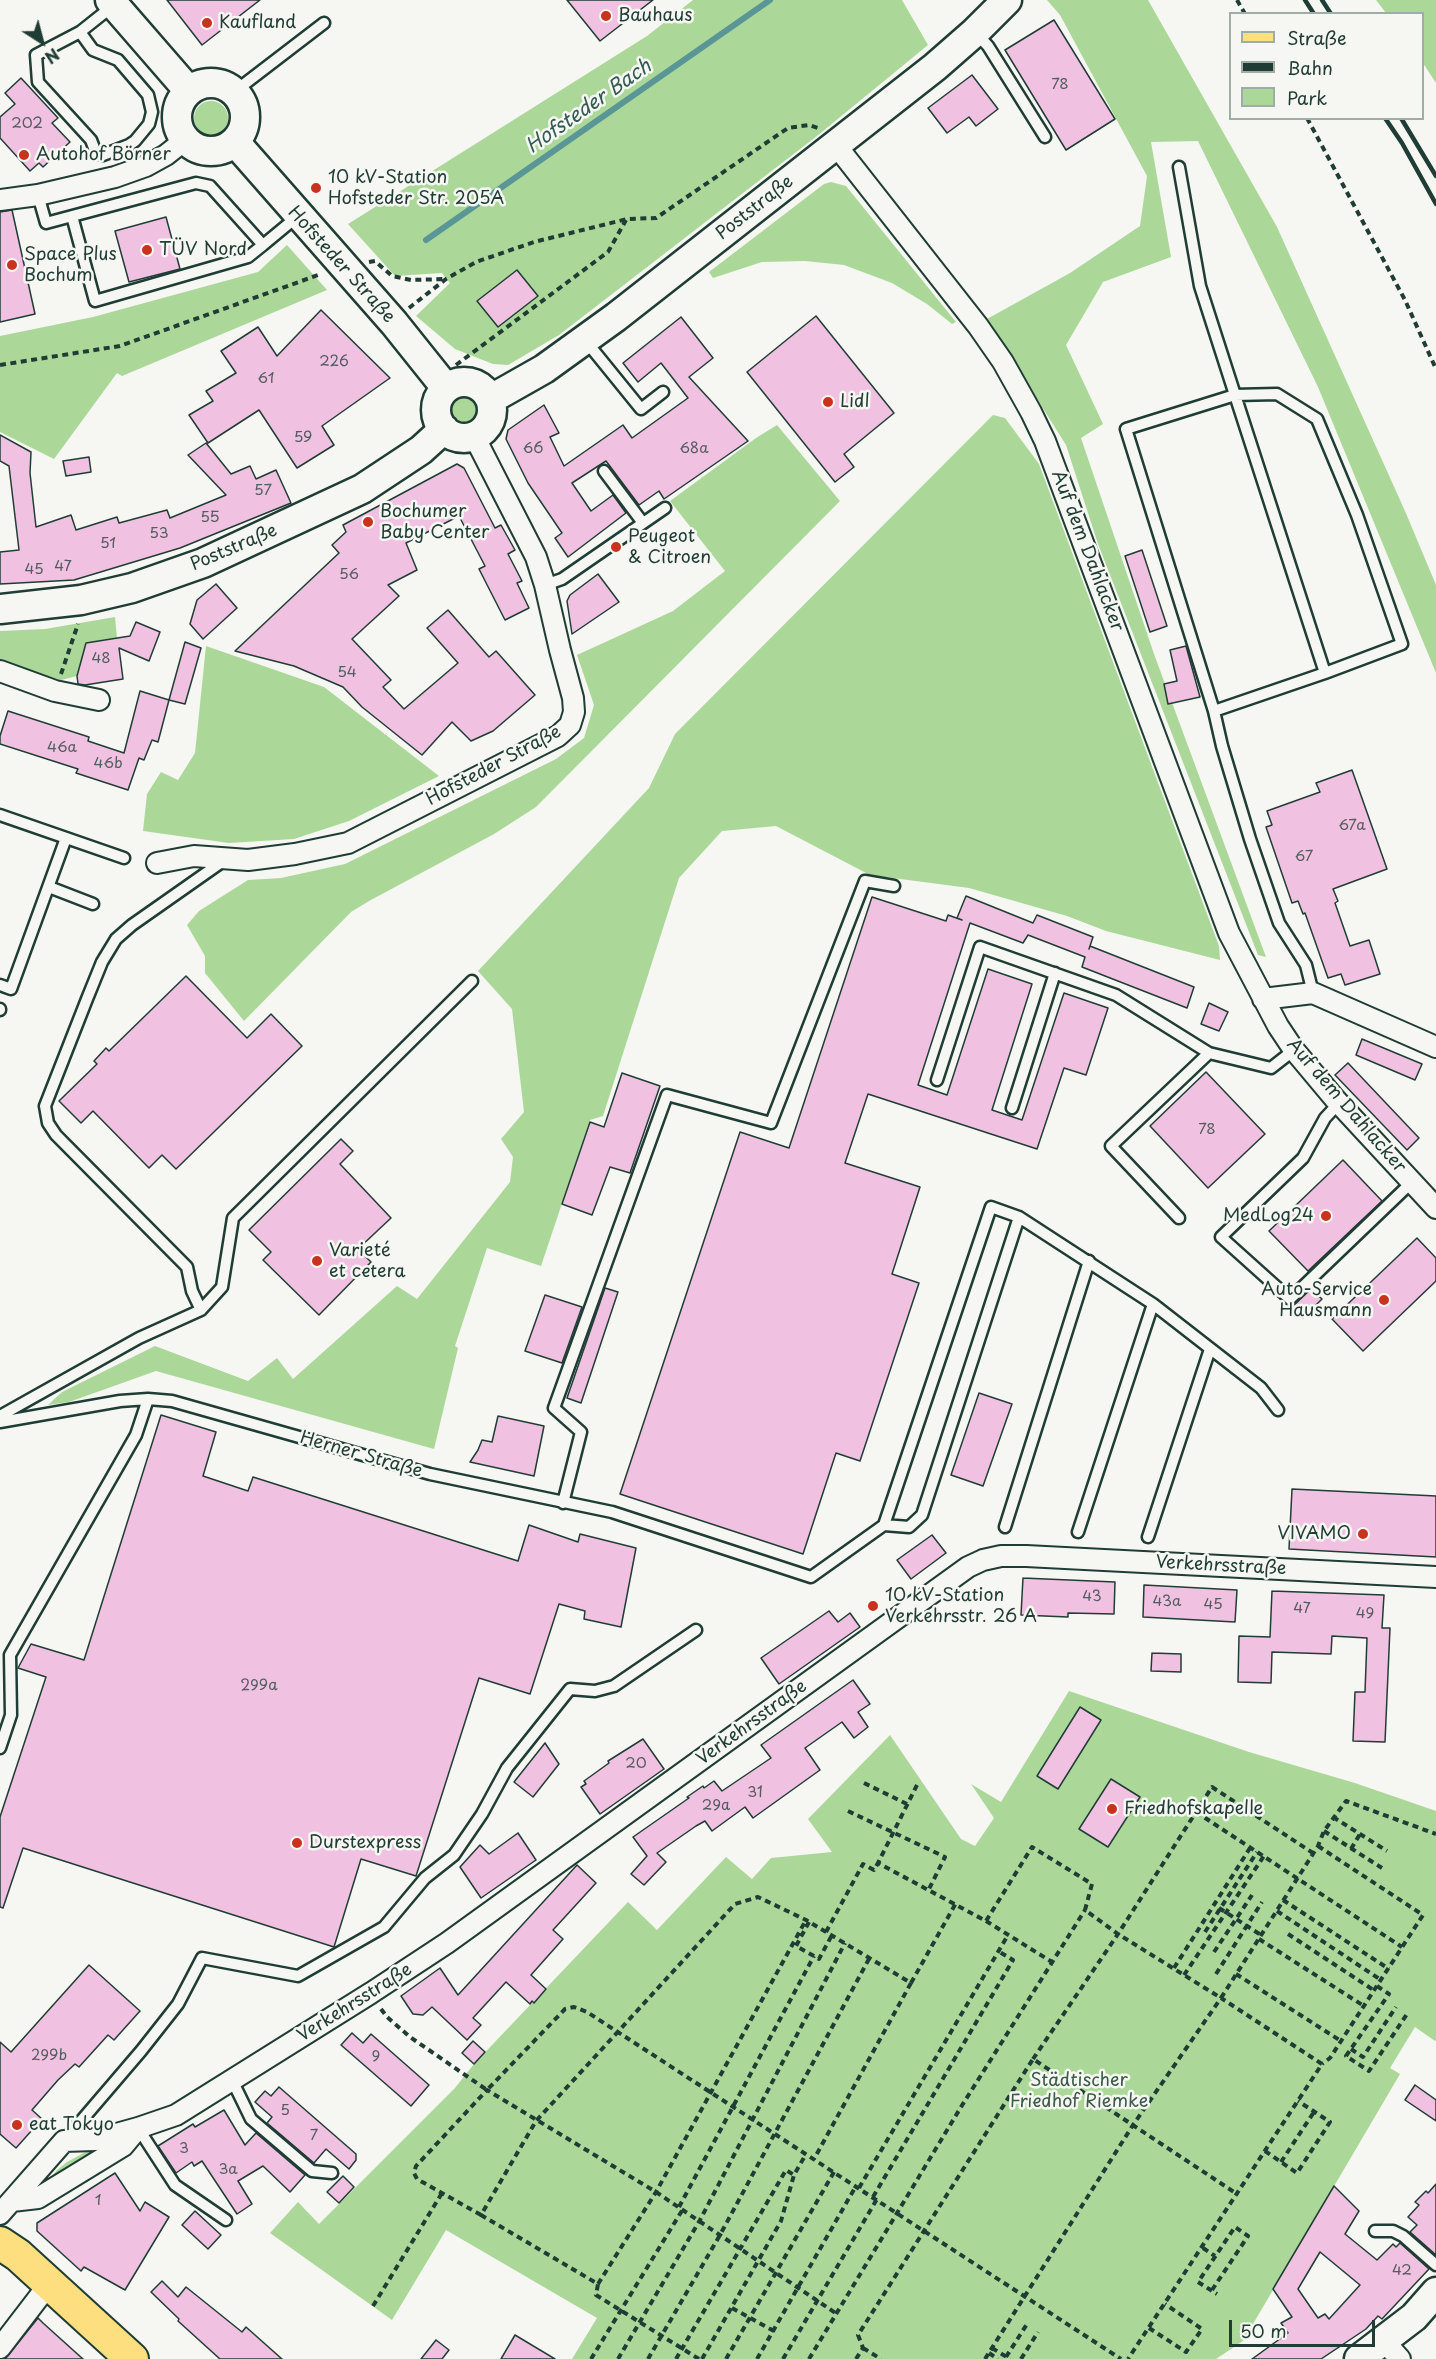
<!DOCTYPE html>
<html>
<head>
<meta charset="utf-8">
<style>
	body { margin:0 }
	#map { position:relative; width:1436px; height:2359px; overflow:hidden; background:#f6f6f2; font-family:"Playpen Sans",sans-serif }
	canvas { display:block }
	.legend { position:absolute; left:1229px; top:12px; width:195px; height:108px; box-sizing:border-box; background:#f6f6f2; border:2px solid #a0aca6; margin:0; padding:8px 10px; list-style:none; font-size:18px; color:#1f3d34 }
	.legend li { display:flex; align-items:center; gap:12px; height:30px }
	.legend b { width:30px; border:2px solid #a0aca6 }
	.north { position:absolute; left:12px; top:12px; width:60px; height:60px; -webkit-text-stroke:4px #f6f6f2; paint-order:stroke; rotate:144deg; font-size:16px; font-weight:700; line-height:24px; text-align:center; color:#1f3d34 }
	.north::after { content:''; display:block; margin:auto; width:21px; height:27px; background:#1f3d34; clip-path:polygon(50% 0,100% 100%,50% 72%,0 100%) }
	.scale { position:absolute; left:1229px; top:2320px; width:146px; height:27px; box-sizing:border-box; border:3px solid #1f3d34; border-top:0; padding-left:8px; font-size:18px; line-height:21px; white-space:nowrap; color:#1f3d34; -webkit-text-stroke:4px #f6f6f2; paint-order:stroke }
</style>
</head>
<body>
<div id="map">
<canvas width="1436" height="2359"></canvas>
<ul class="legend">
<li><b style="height:8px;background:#fedf80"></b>Straße</li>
<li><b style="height:8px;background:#1f3d34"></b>Bahn</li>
<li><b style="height:16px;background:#abd898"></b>Park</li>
</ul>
<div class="north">N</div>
<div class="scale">50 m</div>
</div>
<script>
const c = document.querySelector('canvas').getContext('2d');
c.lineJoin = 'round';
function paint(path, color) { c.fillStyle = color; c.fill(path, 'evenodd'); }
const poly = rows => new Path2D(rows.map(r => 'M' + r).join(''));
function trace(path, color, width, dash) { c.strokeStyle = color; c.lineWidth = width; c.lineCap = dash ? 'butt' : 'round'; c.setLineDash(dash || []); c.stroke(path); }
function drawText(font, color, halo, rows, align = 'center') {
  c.font = font + ' "Playpen Sans",sans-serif'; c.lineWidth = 5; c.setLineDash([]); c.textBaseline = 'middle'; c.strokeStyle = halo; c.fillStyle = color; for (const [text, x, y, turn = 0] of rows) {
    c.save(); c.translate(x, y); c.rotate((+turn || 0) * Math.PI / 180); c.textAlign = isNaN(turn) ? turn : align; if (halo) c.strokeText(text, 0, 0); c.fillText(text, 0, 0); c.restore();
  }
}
const green = poly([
	[693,0,902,0,928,45,817,136,559,335,508,365,493,364,455,349,416,316,450,283,442,273,395,276,348,224,647,36],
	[1047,0,1148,0,1277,227,1405,511,1436,585,1436,673,1318,387,1198,141,1151,142,1171,257,1103,282,1066,345,1103,424,1081,438,1154,654,1266,957,1258,955,1098,544,1066,445,987,319,1070,273,1140,226,1147,176,1060,15],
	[1376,0,1436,0,1436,83,1423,63,1422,14,1386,13],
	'194 118a17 17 0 1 1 34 0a17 17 0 1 1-34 0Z',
	[831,182,846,186,956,322,952,324,927,304,892,283,844,265,805,261,762,262,713,278,709,272,824,184],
	[287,245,327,290,122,376,117,373,54,459,0,432,0,336,93,317,258,272],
	'445 408a18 18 0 1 1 36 0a18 18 0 1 1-36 0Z',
	[993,415,1005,418,1039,464,1219,946,1220,960,1106,931,1067,916,969,888,870,875,776,826,722,831,679,878,603,1116,590,1120,541,1266,487,1248,455,1346,458,1348,434,1449,156,1371,69,1402,48,1405,62,1392,155,1346,248,1381,277,1358,293,1379,397,1286,417,1299,510,1182,513,1157,501,1139,524,1112,512,1009,478,971,649,788,675,734],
	[777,425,840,501,536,807,494,834,369,901,351,912,244,1021,205,973,205,956,187,925,199,911,248,880,281,878,345,864,556,759,584,738,594,705,577,655,673,611,725,571,670,501,756,438],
	[115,617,117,638,86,643,77,676,61,680,0,662,0,631,45,629],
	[206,646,324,687,439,776,349,821,294,839,229,843,143,831,147,794,161,772,178,780,195,753],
	[1069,1691,1249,1752,1355,1783,1436,1811,1436,2040,1435,2041,1415,2027,1390,2068,1400,2074,1243,2341,1216,2359,572,2359,597,2318,446,2230,392,2320,270,2233,298,2202,319,2224,455,2088,474,2064,628,1902,657,1930,726,1857,752,1879,771,1858,832,1852,808,1819,890,1735,961,1839,975,1846,994,1818,971,1784,1001,1802],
	[104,2147,38,2193,57,2170,67,2162,91,2149]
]);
const stream = poly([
	[426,240,770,0]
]);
const building = poly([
	[167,0,260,0,202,45,167,0],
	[567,0,653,0,600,41,567,0],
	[1054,20,1115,119,1066,150,1005,50,1054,20],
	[972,75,998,109,976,126,969,117,947,133,928,108,972,75],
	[21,78,58,118,52,123,70,142,43,167,39,163,30,171,0,138,0,117,15,104,5,93,21,78],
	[12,210,35,314,0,322,0,212,12,210],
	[166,217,180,269,129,282,115,231,166,217],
	[517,270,538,296,498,327,477,301,517,270],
	[321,310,390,378,322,426,334,445,297,468,259,410,208,443,189,415,213,401,206,391,236,373,221,351,258,327,277,356,321,310],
	[816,316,894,413,844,454,854,467,835,482,747,372,816,316],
	[681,317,713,358,689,377,748,441,664,499,659,491,639,505,606,461,572,483,591,511,613,495,626,513,568,557,555,538,562,533,528,483,506,439,508,430,544,405,559,433,550,437,564,466,623,425,632,438,688,398,661,363,638,382,623,363,681,317],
	[0,435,31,452,30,473,36,527,71,515,76,530,117,517,119,523,167,510,170,518,226,495,188,455,206,443,231,474,250,466,256,479,276,470,291,503,180,548,74,580,0,584,0,552,19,550,9,466,0,461,0,435],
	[89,457,91,472,66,476,63,461,89,457],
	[457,464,464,468,495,528,501,525,515,550,508,554,522,581,517,583,529,608,505,620,479,569,485,566,459,516,406,543,417,570,388,585,399,596,352,639,391,680,383,687,404,709,458,663,427,628,448,610,489,657,496,651,535,695,493,731,471,741,452,722,422,755,362,707,343,687,294,666,235,651,339,553,332,545,346,532,343,525,457,464],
	[1142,550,1167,626,1150,632,1125,556,1142,550],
	[598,574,619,602,572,634,567,601,570,595,598,574],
	[216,584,237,608,203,639,190,624,197,600,216,584],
	[136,622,160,632,149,661,119,648,123,679,85,685,78,684,77,676,86,643,130,636,136,622],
	[185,642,201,648,185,704,169,700,185,642],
	[1186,646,1200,697,1168,704,1164,684,1177,681,1170,650,1186,646],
	[140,691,169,700,158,742,152,740,144,760,139,758,128,790,76,773,78,769,0,744,0,736,8,711,89,737,88,741,124,753,140,691],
	[1352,770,1387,869,1333,889,1338,901,1335,903,1350,946,1369,940,1380,974,1345,985,1341,974,1328,978,1305,913,1303,914,1298,901,1292,903,1266,827,1272,825,1267,811,1320,792,1316,783,1352,770],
	[966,896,1033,923,1037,915,1093,937,1089,949,1090,946,1194,987,1187,1008,1082,967,1085,957,1028,935,1023,943,970,923,918,1085,947,1095,988,969,1032,984,992,1110,1022,1120,1064,993,1108,1008,1086,1075,1064,1068,1037,1149,868,1094,845,1163,920,1187,892,1274,919,1283,860,1461,836,1453,803,1554,620,1494,740,1132,789,1148,872,897,946,921,948,915,962,920,957,918,966,896],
	[186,976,247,1038,271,1014,302,1046,176,1169,162,1155,149,1168,93,1111,81,1123,59,1101,97,1064,94,1061,106,1048,109,1051,186,976],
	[1209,1003,1228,1012,1219,1031,1201,1024,1209,1003],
	[1362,1039,1422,1064,1415,1080,1356,1055,1362,1039],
	[1348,1063,1419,1138,1407,1150,1335,1075,1348,1063],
	[1206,1072,1265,1134,1208,1188,1150,1126,1206,1072],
	[622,1073,660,1086,630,1173,610,1167,592,1215,562,1204,590,1122,604,1127,622,1073],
	[341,1139,353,1151,340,1164,391,1218,358,1249,371,1262,319,1315,263,1260,271,1252,249,1230,341,1139],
	[1343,1160,1382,1201,1308,1271,1269,1231,1343,1160],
	[1417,1238,1436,1258,1436,1281,1363,1351,1332,1319,1417,1238],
	[605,1288,618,1292,581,1403,567,1398,605,1288],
	[1311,1289,1322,1299,1303,1318,1292,1307,1311,1289],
	[545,1295,582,1307,562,1363,525,1351,545,1295],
	[979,1393,1012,1404,983,1486,951,1475,979,1393],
	[161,1415,216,1432,203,1476,248,1491,253,1477,518,1561,529,1525,578,1542,580,1534,636,1548,621,1627,584,1619,585,1611,559,1604,530,1694,479,1678,416,1876,361,1859,334,1947,23,1848,3,1908,0,1907,0,1817,46,1677,18,1668,31,1644,84,1660,161,1415],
	[498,1416,544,1426,534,1476,470,1462,478,1450,482,1440,492,1442,498,1416],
	[1292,1489,1436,1496,1436,1557,1289,1549,1292,1489],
	[932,1535,946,1553,911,1579,897,1560,932,1535],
	[1023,1578,1115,1582,1114,1614,1068,1613,1068,1617,1021,1615,1023,1578],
	[1144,1585,1237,1590,1235,1622,1143,1617,1144,1585],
	[1272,1591,1384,1595,1382,1628,1390,1628,1385,1742,1353,1741,1355,1692,1365,1692,1367,1638,1332,1636,1331,1654,1272,1652,1271,1683,1238,1682,1239,1636,1270,1637,1272,1591],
	[829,1611,838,1622,850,1613,860,1627,779,1684,761,1658,829,1611],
	[1152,1653,1181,1654,1181,1672,1151,1671,1152,1653],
	[853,1680,870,1704,858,1712,868,1727,854,1738,842,1722,805,1748,820,1770,753,1818,745,1807,712,1831,705,1821,696,1826,657,1853,666,1862,644,1885,631,1874,647,1856,633,1837,689,1798,687,1797,703,1786,704,1788,714,1781,722,1791,771,1758,761,1745,853,1680],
	[1080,1707,1101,1720,1058,1789,1037,1776,1080,1707],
	[643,1739,664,1769,600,1814,581,1787,586,1784,584,1781,609,1763,608,1761,643,1739],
	[545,1743,559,1764,533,1797,514,1782,545,1743],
	[1111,1779,1140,1797,1108,1847,1079,1829,1111,1779],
	[518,1833,536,1860,481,1898,460,1867,480,1845,489,1854,518,1833],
	[577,1865,596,1883,553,1930,563,1939,531,1975,546,1989,534,2003,532,2001,530,2004,506,1982,473,2018,481,2025,467,2040,432,2007,423,2015,413,2014,401,1996,440,1968,458,1995,577,1865],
	[89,1965,140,2011,114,2040,108,2035,79,2067,75,2064,58,2080,32,2110,42,2119,16,2148,0,2134,0,2042,11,2052,89,1965],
	[352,2033,363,2043,371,2034,429,2085,411,2106,341,2045,352,2033],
	[473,2041,485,2052,474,2064,462,2053,473,2041],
	[1415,2085,1436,2100,1436,2121,1405,2100,1415,2085],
	[279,2087,356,2154,356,2160,349,2169,326,2149,314,2163,267,2123,272,2117,255,2102,265,2091,271,2096,279,2087],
	[224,2110,245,2145,256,2133,305,2175,290,2192,263,2166,238,2181,252,2204,237,2214,202,2161,194,2166,192,2162,176,2173,158,2146,193,2124,195,2127,224,2110],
	[115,2173,140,2211,145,2202,169,2217,125,2290,84,2267,81,2271,37,2231,37,2223,115,2173],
	[343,2176,354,2187,339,2203,327,2192,343,2176],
	[1436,2184,1436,2255,1410,2232,1417,2225,1408,2217,1419,2205,1415,2202,1426,2191,1428,2193,1436,2184],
	[1334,2186,1359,2211,1345,2234,1377,2260,1393,2244,1396,2247,1400,2243,1429,2269,1382,2319,1378,2316,1366,2329,1321,2359,1252,2359,1288,2333,1281,2323,1292,2317,1273,2289,1334,2186],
	[1320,2252,1360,2285,1329,2319,1325,2314,1318,2318,1298,2289,1320,2252],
	[195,2211,221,2235,208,2249,182,2225,195,2211],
	[162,2281,178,2297,186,2287,242,2332,246,2327,282,2359,220,2359,178,2321,179,2319,151,2292,162,2281],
	[38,2318,43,2323,83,2359,5,2359,38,2318],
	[515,2335,555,2359,501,2359,515,2335],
	[436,2340,449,2350,442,2359,421,2359,436,2340]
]);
const path = poly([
	[1237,0,1245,14],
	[1307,118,1405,300,1436,369],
	[369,262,375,261,392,276,411,280,445,279],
	[409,308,446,279,476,262,534,242,627,219,656,218,788,128,809,125,821,129],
	[0,365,120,346,321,274],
	[456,365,608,252,626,220],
	[61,674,78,624],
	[864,1783,907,1804],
	[917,1785,878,1863,986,1921,1032,1847,1092,1884,1085,1910,1118,1934,1221,1998,1318,1846,1324,1831,1346,1801,1436,1834],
	[848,1811,945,1857,929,1889],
	[1196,1812,1402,1947],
	[1333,1817,1387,1851],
	[1324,1831,1382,1868],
	[1318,1846,1423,1915,1330,2058,1322,2064],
	[1351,1849,1360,1834],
	[1283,1900,1389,1969],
	[1219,1908,1261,1935],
	[1277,1911,1381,1980],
	[986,1921,1052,1962],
	[809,1922,796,1946,814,1956,819,1959,832,1935],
	[826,1932,863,1864,874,1870,878,1863],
	[1205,1932,1257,1852],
	[1288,1934,1375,1991],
	[1259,1939,1364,2006],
	[1214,1952,1252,1895],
	[1174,1968,1250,1848],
	[1216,1974,1262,1902],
	[1236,1974,1341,2041],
	[1184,1975,1264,1856],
	[911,1983,956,1903],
	[1377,1986,1389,1994,1346,2056,1369,2071,1407,2014],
	[381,2009,387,2017,410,2037,487,2090,565,2009,574,2007,587,2012,1121,2359],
	[1351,2049,1363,2057,1396,2007],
	[1033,2059,1118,1934,1212,1787,1313,1853],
	[1265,2151,1297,2173,1330,2122,1298,2101],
	[1281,2162,1314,2112],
	[859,2188,1008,1935],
	[873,2197,1013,1960,998,1951],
	[679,2207,814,1956],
	[481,2215,417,2179,414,2173,416,2166,487,2090,656,2192,837,2314],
	[1203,2248,1215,2256],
	[598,2284,656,2192,806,1920],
	[1212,2290,1248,2236,1235,2227,1198,2282,1217,2294],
	[373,2306,442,2193],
	[732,2308,774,2331],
	[1149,2328,1186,2352,1202,2329,1165,2304],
	[863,2348,881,2359],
	[992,2348,1010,2359],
	[989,2353,998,2359],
	[1006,2357,1027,2324],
	[591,2359,683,2209],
	[618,2359,700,2220,845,1943],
	[648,2359,720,2235,870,1957],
	[676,2359,786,2170,794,2175],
	[699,2359,596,2295,598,2284,481,2215,536,2121,735,1904,758,1897,806,1920,911,1983,814,2159],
	[702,2359,781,2221,794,2175,806,2154],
	[726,2359,834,2172],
	[757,2359,856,2186],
	[783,2359,877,2199],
	[809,2359,961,2107,1085,1910],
	[856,2359,863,2348,858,2335,1033,2059,1237,2194],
	[985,2359,1133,2125,1221,1998,1322,2064,1128,2359],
	[1021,2359,1038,2332]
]);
const lane = poly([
	[80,32,93,50,118,60,148,95,152,112,149,124,135,141,129,145,103,155,96,153,91,140,38,82,36,55,80,32,114,5],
	[975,32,988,46,1045,137],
	[234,92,324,23],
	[1179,167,1200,286,1235,395,1277,394,1317,419,1357,515,1402,644,1325,673],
	[38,195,46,223,196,183,210,186,263,245,298,216],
	[72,216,95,301,248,257,263,245],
	[585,340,641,409,663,392],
	[604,471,643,523],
	[545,585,562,579,665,508],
	[1214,711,1325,673,1235,395,1126,429,1214,711,1222,746,1250,839,1279,923,1306,965,1313,993],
	[0,815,124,858],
	[49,887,93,904],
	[0,985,11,989,66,838],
	[0,1010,0,1009],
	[937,1080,980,947,1116,995,1209,1053,1271,1068,1294,1050],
	[1339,1103,1325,1118,1303,1158,1221,1237,1290,1299,1412,1182],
	[1012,1108,1055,973],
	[1179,1218,1111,1146,1209,1053],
	[201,1310,192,1291,187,1267,56,1135,48,1123,45,1106,87,999,102,962,116,939,132,925,226,859],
	[0,1416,139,1338,201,1310,222,1287,233,1218,472,981],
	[0,1422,120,1401,148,1399,172,1401,430,1474,612,1512,811,1577,884,1525,909,1527,922,1515,1019,1217],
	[563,1503,581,1432,554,1408,667,1095,771,1123,865,881,894,886],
	[884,1525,991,1207,1019,1217,1153,1304,1261,1388,1278,1410],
	[1005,1527,1089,1261],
	[1078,1532,1153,1304],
	[1148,1537,1210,1349],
	[0,1748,11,1715,10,1655,136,1435,148,1399],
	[232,2080,251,2119,312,2171,332,2173],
	[138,2128,175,2185,226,2220],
	[64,2141,141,2051,178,2004,202,1958,298,1976,384,1927,425,1878,454,1855,482,1814,507,1768,570,1689,595,1691,614,1686,696,1630],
	[1375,2231,1393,2231,1403,2236,1436,2265]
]);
const street = poly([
	[835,144,978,326,1003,362,1031,412,1045,441,1229,933,1278,1026,1294,1050,1335,1099,1436,1208],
	[0,200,38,195,115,177,146,166,166,155,185,140],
	[0,671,55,691,99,700],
	[157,863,194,856,248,860,295,854,348,843,558,736,570,725,574,712,573,698,560,650,545,585,536,557,474,436],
	[1263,999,1313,993,1436,1047],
	[12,2201,38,2198,123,2146,138,2128],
	[0,2214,64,2141,95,2140,138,2128,176,2115,371,1993,447,1943,968,1567,983,1560,1001,1556,1026,1556,1436,1577],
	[1384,2341,1400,2359],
	[0,2348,49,2284]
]);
const secondary = poly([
	[110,0,189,91],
	'177 117a34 34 0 1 1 68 0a34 34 0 1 1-68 0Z',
	[235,142,394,323,446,388],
	'436 410a28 28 0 1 1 56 0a28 28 0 1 1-56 0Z',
	[491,399,544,369,616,317,935,67,975,32,1007,0],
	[0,609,81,600,132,588,203,563,362,489,421,450,444,429],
	[1359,2359,1414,2317,1436,2292]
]);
const primary = poly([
	[0,2243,18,2255,132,2359]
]);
const rail = poly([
	[1305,0,1314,14],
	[1322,0,1331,14],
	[1385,118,1402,143,1436,204],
	[1401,118,1436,176]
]);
const markers = [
	[606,16,6,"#c8321e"],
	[207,23,6,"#c8321e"],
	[24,155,6,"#c8321e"],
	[316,188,6,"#c8321e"],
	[147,250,6,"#c8321e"],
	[12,265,6,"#c8321e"],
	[828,402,6,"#c8321e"],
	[368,522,6,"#c8321e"],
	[616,547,6,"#c8321e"],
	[1326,1216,6,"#c8321e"],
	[317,1261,6,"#c8321e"],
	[1384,1300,6,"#c8321e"],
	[1363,1534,6,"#c8321e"],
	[873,1606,6,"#c8321e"],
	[1112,1809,6,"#c8321e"],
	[297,1843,6,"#c8321e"],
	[17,2125,6,"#c8321e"]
];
const numberNames = [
	["78",1060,85],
	["202",27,124],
	["226",334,362],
	["61",266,379],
	["59",303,438],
	["66",533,449],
	["68a",694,449],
	["57",263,491],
	["55",210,518],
	["53",159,534],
	["51",108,544],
	["47",63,567],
	["45",34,570],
	["56",349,575],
	["48",101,659],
	["54",347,673],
	["46a",62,748],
	["46b",108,764],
	["67a",1352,826],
	["67",1304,857],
	["78",1207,1130],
	["43",1092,1597],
	["43a",1167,1602],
	["45",1213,1605],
	["47",1302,1609],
	["49",1365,1614],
	["299a",259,1686],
	["20",636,1764],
	["31",755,1793],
	["29a",716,1806],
	["299b",49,2056],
	["9",376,2057],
	["5",285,2111],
	["7",314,2136],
	["3",184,2149],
	["3a",228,2170],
	["1",98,2201],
	["42",1402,2271]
];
const poiNames = [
	["Bauhaus",618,16],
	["Kaufland",219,23],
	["Autohof Börner",36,155],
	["10 kV-Station",328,178],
	["Hofsteder Str. 205A",328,199],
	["TÜV Nord",159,250],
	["Space Plus",24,255],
	["Bochum",24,276],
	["Lidl",840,402],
	["Bochumer",380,512],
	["Baby Center",380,533],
	["Peugeot",628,537],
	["& Citroen",628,558],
	["MedLog24",1314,1216,"right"],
	["Varieté",329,1251],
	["et cetera",329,1272],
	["Auto-Service",1372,1290,"right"],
	["Hausmann",1372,1311,"right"],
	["VIVAMO",1351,1534,"right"],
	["10 kV-Station",885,1596],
	["Verkehrsstr. 26 A",885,1617],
	["Friedhofskapelle",1124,1809],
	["Durstexpress",309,1843],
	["eat Tokyo",29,2125]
];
const streetNames = [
	["Poststraße",755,208,-38],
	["Hofsteder Straße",341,265,48],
	["Poststraße",234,548,-23],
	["Auf dem Dahlacker",1087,551,69],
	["Hofsteder Straße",494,766,-28],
	["Auf dem Dahlacker",1346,1106,49],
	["Herner Straße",361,1455,16],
	["Verkehrsstraße",1221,1566,3],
	["Verkehrsstraße",752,1723,-36],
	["Verkehrsstraße",355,2003,-32]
];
const parkNames = [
	["Städtischer",1079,2081],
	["Friedhof Riemke",1079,2102]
];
const waterNames = [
	["Hofsteder Bach",589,107,-35]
];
paint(green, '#abd898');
trace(stream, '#5a9696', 6);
paint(building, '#f1c1e2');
trace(building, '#1f3d34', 1.5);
trace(lane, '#1f3d34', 15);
trace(street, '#1f3d34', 24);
trace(secondary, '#1f3d34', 33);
trace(primary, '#1f3d34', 36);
trace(path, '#1f3d34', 4, [6, 4.5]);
trace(lane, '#f6f6f2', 10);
trace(street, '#f6f6f2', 20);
trace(secondary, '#f6f6f2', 28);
trace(primary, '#fedf80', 32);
trace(rail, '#1f3d34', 4.5);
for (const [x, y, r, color] of markers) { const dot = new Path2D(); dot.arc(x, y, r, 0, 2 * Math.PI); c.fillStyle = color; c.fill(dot); trace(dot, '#f6f6f2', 2); }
drawText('15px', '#545e60', null, numberNames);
drawText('18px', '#1f3d34', '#f6f6f2', poiNames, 'left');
drawText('18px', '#1f3d34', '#f6f6f2', streetNames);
drawText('18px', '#3b5c48', '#f6f6f2', parkNames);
drawText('italic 20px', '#335b55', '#f6f6f2', waterNames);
</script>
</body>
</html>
